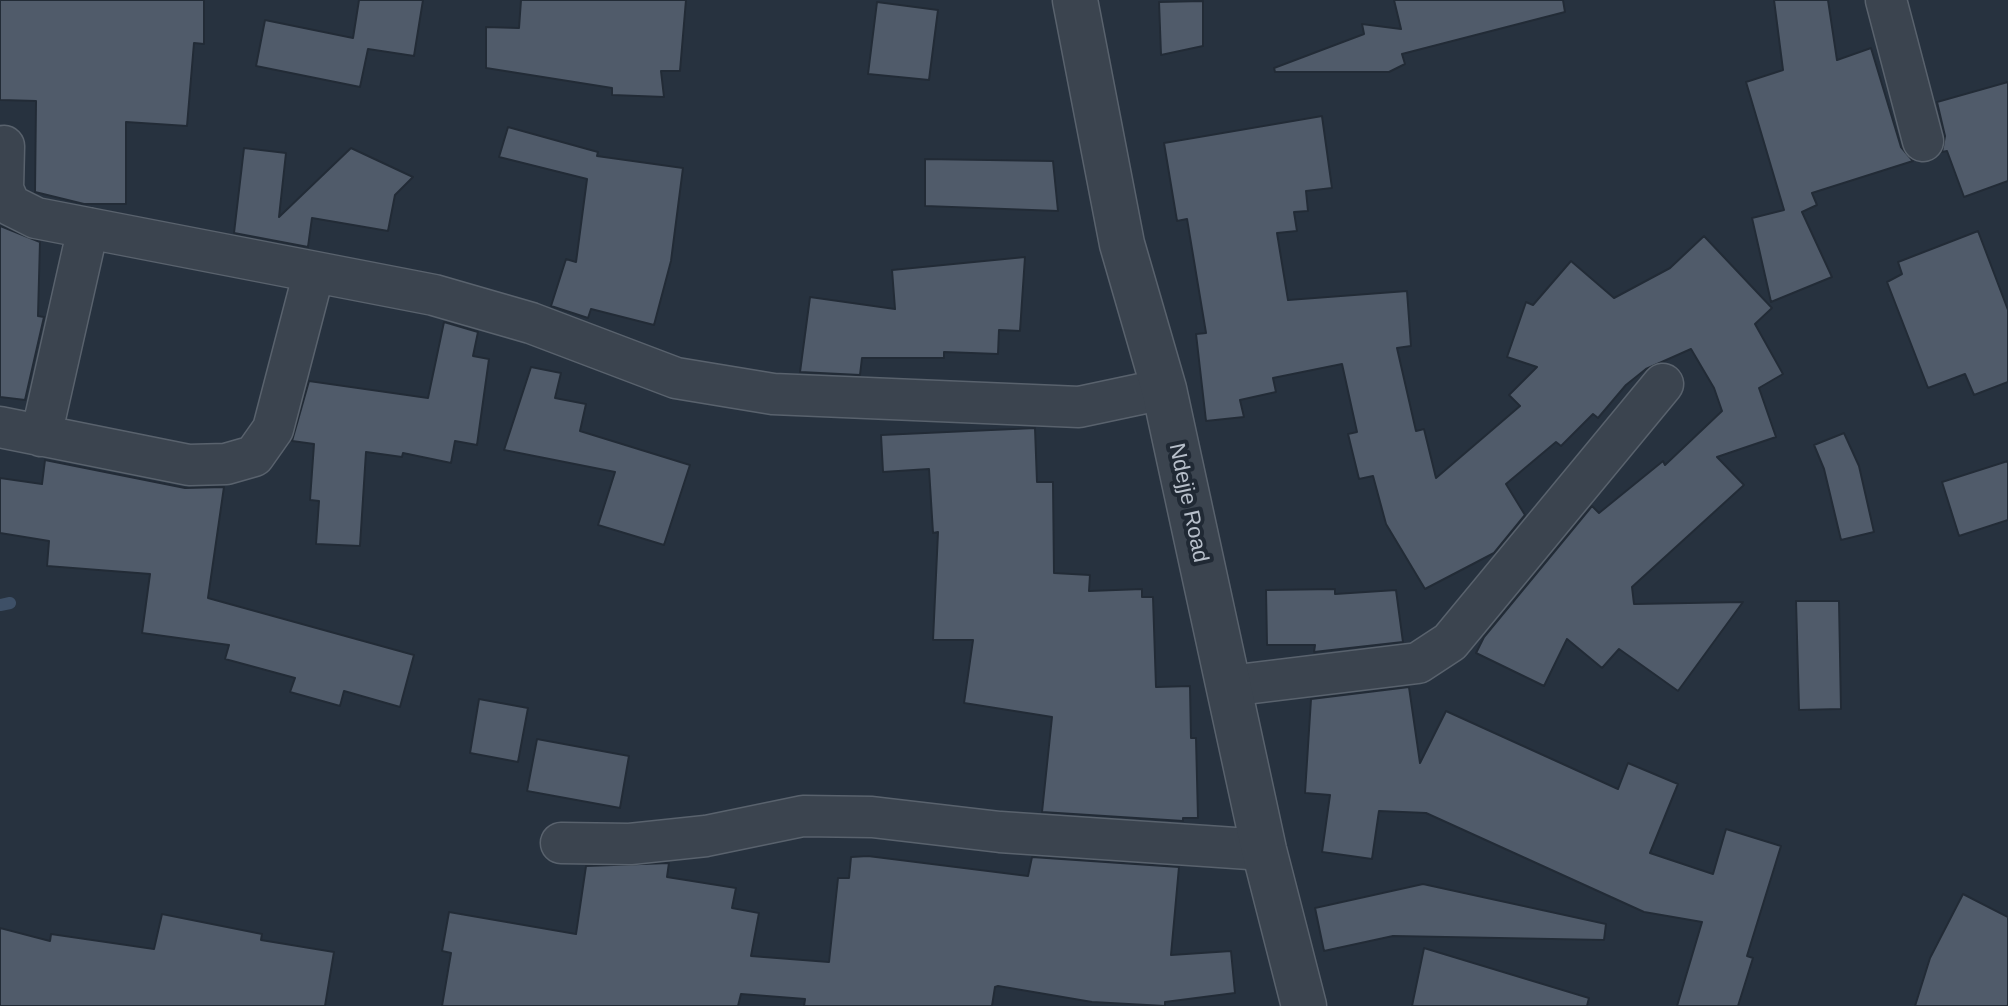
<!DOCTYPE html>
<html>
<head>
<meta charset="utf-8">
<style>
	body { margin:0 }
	canvas { display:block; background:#27323f }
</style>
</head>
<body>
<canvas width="2008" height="1006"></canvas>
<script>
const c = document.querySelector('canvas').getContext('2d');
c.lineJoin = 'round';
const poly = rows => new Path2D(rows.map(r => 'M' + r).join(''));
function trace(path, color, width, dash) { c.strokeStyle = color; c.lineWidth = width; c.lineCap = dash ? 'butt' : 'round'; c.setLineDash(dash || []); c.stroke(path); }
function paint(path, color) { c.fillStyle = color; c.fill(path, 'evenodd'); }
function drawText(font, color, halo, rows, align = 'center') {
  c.font = font + ' Helvetica,sans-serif'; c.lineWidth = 8; c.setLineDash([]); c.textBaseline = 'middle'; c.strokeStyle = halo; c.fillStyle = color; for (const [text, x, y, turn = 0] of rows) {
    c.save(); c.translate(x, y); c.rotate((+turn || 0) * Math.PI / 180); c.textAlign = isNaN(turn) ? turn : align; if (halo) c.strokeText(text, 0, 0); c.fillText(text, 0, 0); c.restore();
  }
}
const stream = poly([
	[0,605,10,603]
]);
const building = poly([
	[0,0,204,0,204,44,194,43,187,126,126,122,126,204,84,204,35,192,36,101,0,100,0,0],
	[359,0,423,0,414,56,368,49,360,87,256,66,265,20,353,38,359,0],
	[521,0,686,0,680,71,661,71,664,97,612,95,612,88,486,68,486,27,519,28,521,0],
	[1394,0,1563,0,1565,12,1402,54,1405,64,1389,72,1275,72,1274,68,1364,34,1362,24,1401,29,1394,0],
	[1774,0,1828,0,1837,60,1871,48,1901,147,1913,161,1812,193,1817,205,1802,212,1832,277,1771,302,1752,218,1784,210,1746,82,1783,70,1774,0],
	[1203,1,1203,46,1161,55,1159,2,1203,1],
	[877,2,938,10,929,80,868,74,877,2],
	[2008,82,2008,181,1964,197,1947,151,1942,152,1945,136,1937,102,2008,82],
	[1322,116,1332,188,1306,191,1308,211,1294,212,1297,231,1277,233,1288,300,1407,291,1411,346,1397,348,1416,431,1424,429,1436,478,1520,406,1509,395,1537,367,1507,357,1526,302,1533,305,1571,261,1614,298,1670,268,1704,236,1772,308,1755,324,1783,374,1759,388,1776,437,1717,457,1744,485,1632,587,1634,604,1743,602,1678,691,1619,649,1602,668,1567,639,1544,686,1476,653,1484,637,1592,506,1599,513,1663,461,1665,465,1722,411,1714,388,1691,349,1646,369,1626,385,1598,418,1593,414,1561,446,1556,442,1506,484,1525,515,1494,553,1425,589,1386,524,1373,476,1359,479,1348,434,1357,432,1342,364,1273,378,1276,392,1240,400,1244,417,1206,421,1196,334,1206,333,1187,219,1177,221,1164,143,1322,116],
	[508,127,598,152,597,156,683,168,671,261,654,325,591,309,588,318,551,306,566,259,576,262,587,179,499,157,508,127],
	[244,148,286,153,279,217,351,148,413,177,395,195,388,231,312,218,308,247,234,233,244,148],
	[925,159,1053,161,1058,211,925,206,925,159],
	[0,226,40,242,38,316,44,317,25,400,0,397,0,226],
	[1978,231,2008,310,2008,382,1974,395,1965,374,1928,388,1887,282,1902,274,1898,262,1978,231],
	[1025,257,1020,331,999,330,998,354,944,352,944,358,862,358,860,375,800,372,810,297,895,309,892,270,1025,257],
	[444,322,478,332,473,356,489,359,477,445,455,441,451,463,403,453,402,457,366,452,360,546,316,544,319,501,310,500,314,444,292,441,309,381,428,398,444,322],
	[531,367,561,373,555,398,586,404,580,431,690,465,664,545,598,525,615,472,504,450,531,367],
	[1035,428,1037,482,1053,482,1054,573,1090,575,1089,591,1142,589,1142,597,1153,597,1156,687,1190,686,1191,738,1196,738,1198,818,1183,818,1183,821,1042,812,1052,717,964,703,973,640,933,640,938,532,933,533,929,469,883,472,881,435,1035,428],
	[1844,433,1859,466,1874,532,1841,540,1824,469,1814,445,1844,433],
	[45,460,185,488,224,487,208,598,414,655,400,707,344,691,340,706,290,692,295,678,225,659,229,645,142,633,150,574,47,566,49,541,0,533,0,478,42,484,45,460],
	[2008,461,2008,520,1959,536,1942,482,2008,461],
	[1335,589,1335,594,1396,590,1403,642,1314,652,1315,645,1267,645,1266,590,1335,589],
	[1796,601,1839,601,1841,709,1799,710,1796,601],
	[1409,687,1420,763,1446,711,1618,789,1628,763,1678,784,1650,853,1713,874,1726,829,1781,846,1747,956,1753,958,1738,1006,1677,1006,1702,922,1644,912,1426,813,1379,811,1372,859,1322,852,1330,795,1305,793,1311,699,1409,687],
	[479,699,528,708,518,762,470,753,479,699],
	[537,739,629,756,620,808,527,791,537,739],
	[868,856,1028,876,1032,857,1179,867,1171,955,1231,951,1235,993,1165,1002,1165,1006,1092,1002,998,986,995,987,992,1006,804,1006,805,999,741,994,738,1006,442,1006,451,953,442,951,449,912,576,934,586,866,669,863,667,877,736,888,732,908,759,913,751,956,829,962,838,878,849,878,851,857,868,856],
	[1423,884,1606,924,1604,940,1393,936,1324,951,1315,908,1423,884],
	[1963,894,2008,917,2008,1006,1915,1006,1930,958,1963,894],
	[162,914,262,934,261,940,334,952,325,1006,0,1006,0,928,50,941,51,934,154,949,162,914],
	[1424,948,1589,998,1587,1006,1412,1006,1424,948]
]);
const minor = poly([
	[1886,0,1923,141],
	[4,146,3,189,10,205,36,218,434,295,531,323,676,378,773,394,1079,407,1164,389],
	[0,427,189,465,226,464,254,456,273,429,314,272],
	[41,436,88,228],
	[1229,686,1418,663,1450,642,1663,384],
	[561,843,630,844,706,836,803,816,872,817,1000,832,1264,850]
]);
const tertiary = poly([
	[1075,0,1122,244,1164,389,1264,850,1304,1006]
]);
const streetNames = [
	["Ndejje Road",1188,503,78]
];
trace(stream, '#3e5067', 12);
paint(building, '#505b6a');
trace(building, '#222b36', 2);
trace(minor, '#59626d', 43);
trace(tertiary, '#59626d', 47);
trace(minor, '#3b444f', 40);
trace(tertiary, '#3b444f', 44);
drawText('22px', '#b7bfca', '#202934', streetNames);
</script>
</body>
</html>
